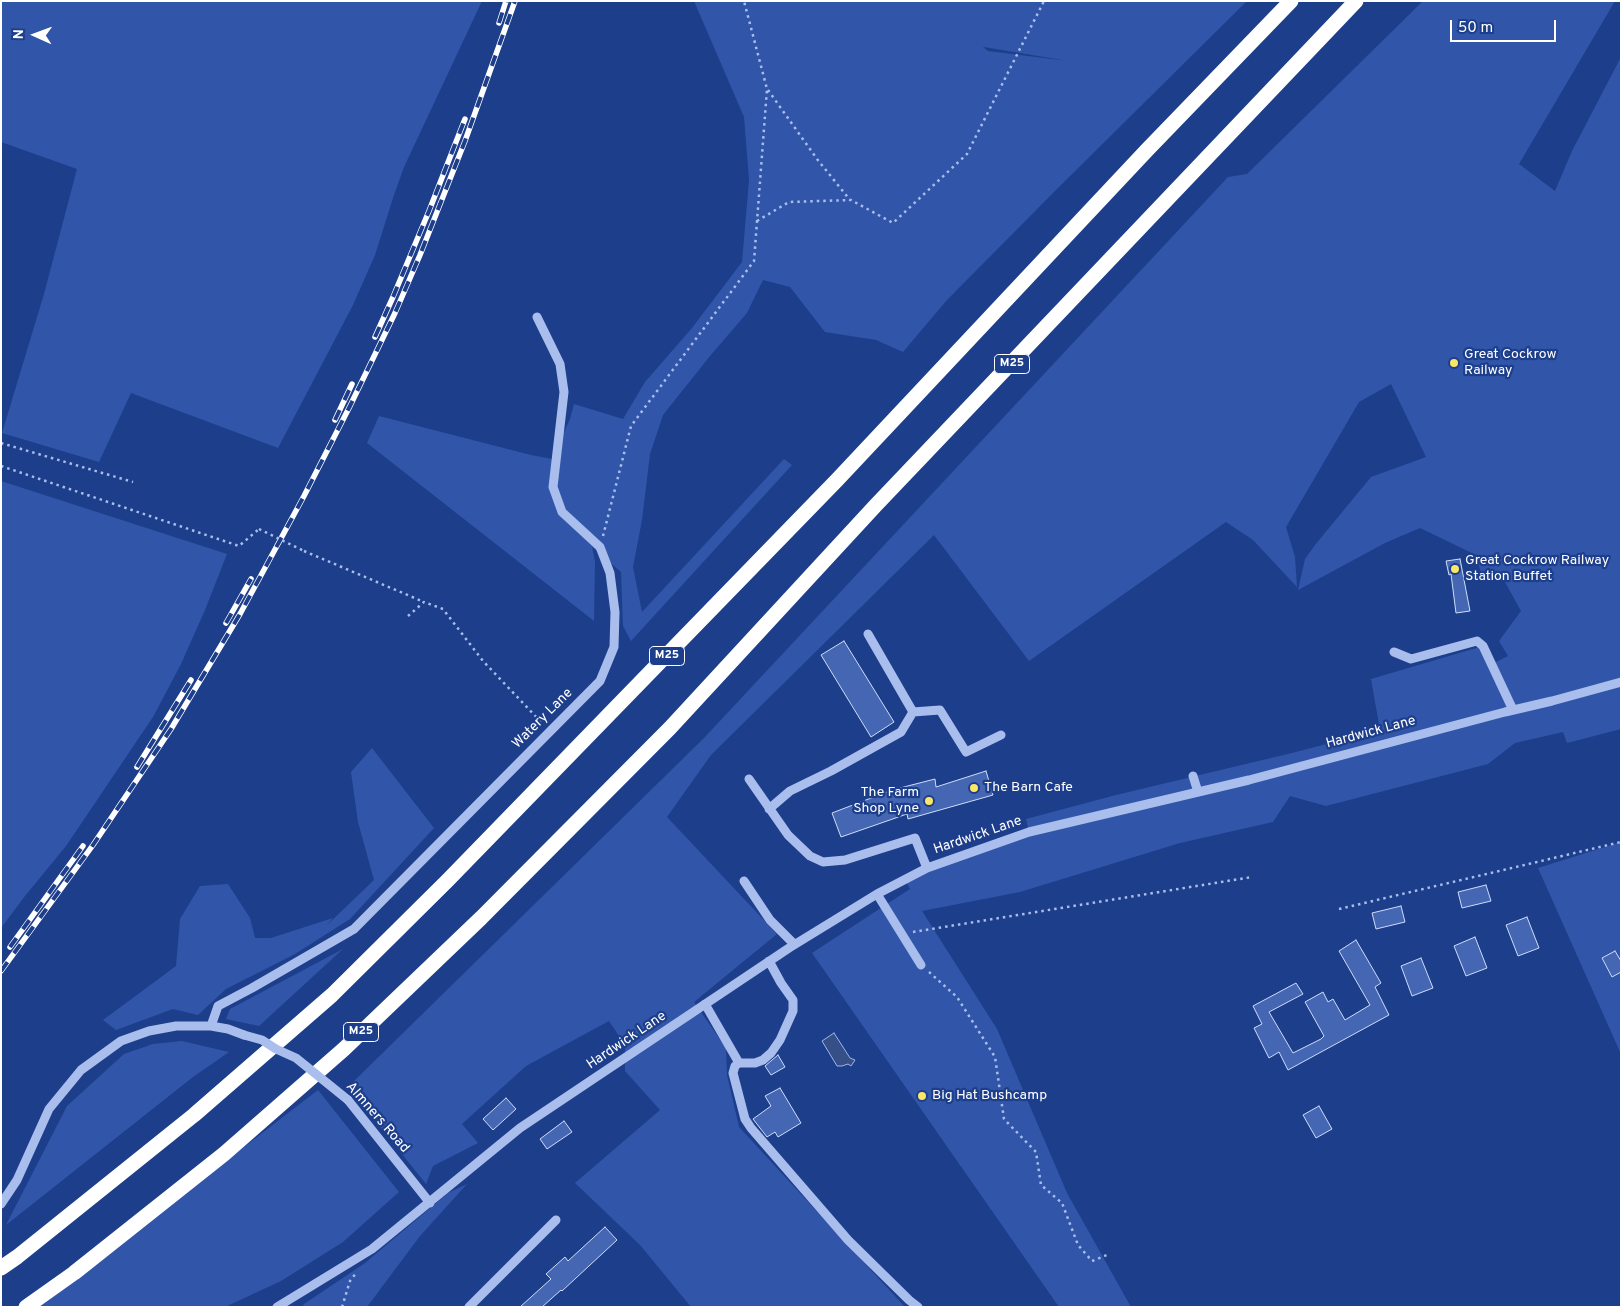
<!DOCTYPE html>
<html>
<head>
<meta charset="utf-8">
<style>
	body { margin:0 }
	#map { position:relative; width:1622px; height:1308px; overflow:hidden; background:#1d3e8b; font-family:Overpass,sans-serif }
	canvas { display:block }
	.frame { position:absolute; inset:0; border:2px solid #fff; pointer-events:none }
	.north { position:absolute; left:10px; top:10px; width:50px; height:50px; -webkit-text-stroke:4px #1d3e8b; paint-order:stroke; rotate:272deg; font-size:14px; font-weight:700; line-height:20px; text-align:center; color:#fff }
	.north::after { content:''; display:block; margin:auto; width:18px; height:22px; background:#fff; clip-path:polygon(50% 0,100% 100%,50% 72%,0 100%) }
	.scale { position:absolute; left:1450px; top:20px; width:106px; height:22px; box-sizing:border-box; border:2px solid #fff; border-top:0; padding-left:6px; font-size:15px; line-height:18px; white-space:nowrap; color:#fff; -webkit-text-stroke:4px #1d3e8b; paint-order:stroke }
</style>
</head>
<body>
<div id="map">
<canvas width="1622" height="1308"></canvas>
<div class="frame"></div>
<div class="north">N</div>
<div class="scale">50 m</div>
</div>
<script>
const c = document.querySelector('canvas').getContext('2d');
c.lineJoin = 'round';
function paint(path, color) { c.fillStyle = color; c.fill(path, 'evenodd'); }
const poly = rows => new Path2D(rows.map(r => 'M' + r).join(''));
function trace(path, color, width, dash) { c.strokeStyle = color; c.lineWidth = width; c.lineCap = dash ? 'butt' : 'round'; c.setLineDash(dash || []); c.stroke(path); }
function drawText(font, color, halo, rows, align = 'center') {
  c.font = font + ' Overpass,sans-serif'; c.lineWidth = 4.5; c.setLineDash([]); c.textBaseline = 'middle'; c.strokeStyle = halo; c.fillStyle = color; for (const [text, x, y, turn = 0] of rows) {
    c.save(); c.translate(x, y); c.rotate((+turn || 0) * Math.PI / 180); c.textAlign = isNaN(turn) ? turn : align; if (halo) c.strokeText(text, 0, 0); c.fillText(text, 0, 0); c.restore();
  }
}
const green = poly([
	[1,1,482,1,404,167,394,195,375,255,353,305,278,448,131,393,99,462,2,433,44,294,77,169,1,142],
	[694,1,1247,1,1058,188,947,300,903,352,876,340,825,332,790,287,763,280,747,313,710,356,663,415,650,454,642,520,633,567,642,612,784,459,792,465,631,641,623,626,621,572,592,547,595,561,594,621,367,443,379,416,531,455,552,459,570,419,574,404,623,419,645,382,692,328,742,262,749,180,744,117],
	[983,47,984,47,1068,61,988,51],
	[1423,1,1615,1,1519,164,1555,191,1572,151,1621,57,1621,729,1567,743,1563,732,1515,743,1488,764,1326,806,1290,796,1273,822,1180,843,1020,892,922,911,997,1029,1067,1193,1131,1307,1059,1307,812,953,910,889,905,879,1029,832,1026,819,1116,795,1292,753,1380,730,1371,679,1483,646,1492,664,1508,656,1499,641,1521,611,1500,573,1483,580,1476,555,1420,528,1385,543,1298,590,1305,559,1315,545,1371,477,1426,457,1391,384,1359,402,1286,527,1295,557,1297,587,1253,540,1226,522,1029,661,934,535,711,755,667,817,777,934,694,1002,726,1048,727,1075,739,1127,905,1307,691,1307,640,1245,575,1183,660,1110,625,1071,625,1045,609,1021,526,1066,462,1124,478,1143,433,1166,426,1184,353,1093,351,1084,704,738,1228,177,1247,174],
	[1,481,227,554,205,610,181,664,153,717,66,846,25,896,1,928],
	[372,748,434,828,350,919,295,954,226,989,198,1015,173,1009,116,1030,103,1020,176,966,180,919,200,886,228,884,250,918,255,938,271,938,333,918,326,926,374,880,358,822,351,772],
	[1621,842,1621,961,1615,951,1602,958,1612,977,1621,972,1621,1054,1538,868],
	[343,949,259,1026,226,1019,230,1009],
	[182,1041,229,1052,193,1077,6,1225,67,1106,124,1054,153,1044],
	[318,1090,399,1192,343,1242,281,1281,225,1307,36,1307],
	[467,1184,420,1236,367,1307,302,1307,304,1304,365,1263,448,1193]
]);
const water = poly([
	[834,1033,850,1058,855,1060,851,1066,848,1064,842,1066,837,1066,822,1041,834,1033]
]);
const building = poly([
	[1460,559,1470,611,1456,613,1451,574,1449,575,1446,561,1460,559],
	[844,641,894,722,871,737,821,655,844,641],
	[986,771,993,795,908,819,907,814,841,837,832,813,892,790,935,779,936,787,986,771],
	[1486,885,1491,901,1462,908,1458,892,1486,885],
	[1401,906,1405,922,1376,929,1372,913,1401,906],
	[1527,917,1539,948,1518,956,1506,925,1527,917],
	[1475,937,1487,968,1466,976,1454,946,1475,937],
	[1356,940,1381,983,1375,987,1389,1015,1288,1070,1279,1052,1269,1058,1254,1028,1262,1024,1253,1006,1296,983,1303,994,1269,1012,1293,1053,1321,1039,1324,1036,1305,1002,1323,992,1328,1002,1333,999,1345,1020,1370,1005,1339,951,1356,940],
	[1615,951,1621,961,1621,972,1612,977,1602,958,1615,951],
	[1421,958,1433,988,1412,996,1401,966,1421,958],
	[778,1055,785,1067,771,1075,765,1066,778,1055],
	[780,1088,801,1123,778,1137,775,1132,767,1137,753,1119,771,1106,765,1096,780,1088],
	[506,1098,516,1109,493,1130,483,1119,506,1098],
	[1319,1106,1332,1129,1316,1138,1303,1115,1319,1106],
	[564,1121,572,1132,547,1149,540,1139,564,1121],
	[605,1227,617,1240,562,1291,561,1290,542,1307,520,1307,551,1279,546,1274,565,1257,568,1261,605,1227]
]);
const path = poly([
	[768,90,817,159,850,200],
	[757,221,789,202,851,200,893,223,967,154,1044,1],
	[1,443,133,482],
	[1,466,239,546,259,529],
	[603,536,631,426,754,261,767,89,744,1],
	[304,551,424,602],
	[408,616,424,602,443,609,483,661,542,723],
	[1339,909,1621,842],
	[913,932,1252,877],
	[929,972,957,997,995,1057,1004,1119,1036,1152,1041,1185,1062,1203,1078,1245,1092,1261,1107,1255],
	[342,1307,350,1281,357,1272]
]);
const minor = poly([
	[1394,652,1411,659,1477,641,1483,646,1513,710],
	[913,712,940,710,966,752,1001,735],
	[1193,776,1198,792],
	[749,779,788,835,810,856,823,862,845,860,915,838,927,868],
	[769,809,790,791,831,771,901,732,913,712,868,634],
	[744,881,770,920,794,944],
	[877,894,921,965],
	[769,961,781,983,793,1000,793,1011,780,1040,771,1053,763,1060,755,1063,739,1063,735,1066,733,1073,745,1119,751,1128,848,1240,909,1300,918,1307],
	[705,1004,739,1063],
	[211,1026,218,1006,252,988,354,929,600,681,614,647,615,612,610,573,600,547,562,512,553,487,564,392,560,364,537,317],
	[348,1100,430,1203],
	[1,1204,17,1180,49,1109,81,1070,121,1041,149,1031,176,1026,211,1026,228,1029,244,1035],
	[277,1307,372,1249,520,1128,789,948,877,894,927,868,1029,832,1249,780,1505,712,1552,701,1621,682],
	[469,1307,556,1220]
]);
const highway = poly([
	[1,1268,17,1257,194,1115,332,995,448,880,837,480,1147,150,1291,1],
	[26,1307,74,1273,224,1154,344,1049,481,918,670,728,876,505,1356,1]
]);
const rail = poly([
	[499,23,506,1],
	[375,337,393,297,429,211,465,119],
	[335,420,352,384],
	[226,623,251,579],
	[137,767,191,680],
	[10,947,83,846],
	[1,971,93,845,171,729,240,614,304,496,350,406,395,313,420,255,465,141,515,1]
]);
const pathBridge = poly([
	[259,529,304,551]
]);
const minorBridge = poly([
	[244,1035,262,1040,276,1049,296,1058,348,1100]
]);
const markers = [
	[1454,363,5,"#fce668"],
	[1455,569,5,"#fce668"],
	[974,788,5,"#fce668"],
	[929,801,5,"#fce668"],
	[922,1096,5,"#fce668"]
];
const shields = [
	[1012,364,35],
	[667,656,35],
	[361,1032,35]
];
const shieldNames = [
	["M25",1012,364],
	["M25",667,656],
	["M25",361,1032]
];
const poiNames = [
	["Great Cockrow",1464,355],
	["Railway",1464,371],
	["Great Cockrow Railway",1465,561],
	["Station Buffet",1465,577],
	["The Barn Cafe",984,788],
	["The Farm",919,793,"right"],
	["Shop Lyne",919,809,"right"],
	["Big Hat Bushcamp",932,1096]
];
const streetNames = [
	["Watery Lane",543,719,-45],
	["Hardwick Lane",1371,733,-15],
	["Hardwick Lane",978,836,-19],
	["Hardwick Lane",627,1041,-34],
	["Almners Road",377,1118,49]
];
paint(green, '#3156a9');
paint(water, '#374f87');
trace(water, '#9cb7ee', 1);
paint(building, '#4567b3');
trace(building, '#cedcf9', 1);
trace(path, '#a9beec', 2.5, [2.5, 4]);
trace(minor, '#a9beec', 9);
trace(highway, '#fff', 15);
trace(rail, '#fff', 5.5);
trace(rail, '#1d3e8b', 4, [11]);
trace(pathBridge, '#a9beec', 2.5, [2.5, 4]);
trace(minorBridge, '#a9beec', 9);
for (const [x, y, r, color] of markers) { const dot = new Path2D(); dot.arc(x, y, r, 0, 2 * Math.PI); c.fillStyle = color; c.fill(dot); trace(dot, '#1d3e8b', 2); }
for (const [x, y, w] of shields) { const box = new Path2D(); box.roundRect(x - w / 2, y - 9.5, w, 19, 4); c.fillStyle = '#1d3e8b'; c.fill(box); trace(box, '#fff', 1); }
drawText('bold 12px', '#fff', null, shieldNames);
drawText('14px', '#fff', '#1d3e8b', poiNames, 'left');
drawText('14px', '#fff', '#1d3e8b', streetNames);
</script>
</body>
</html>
